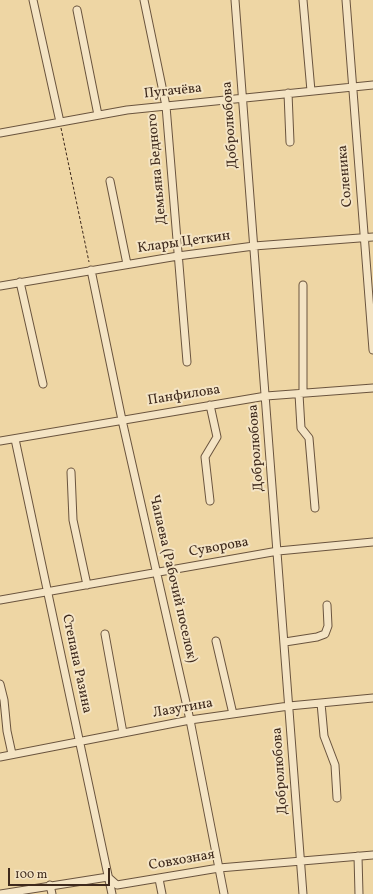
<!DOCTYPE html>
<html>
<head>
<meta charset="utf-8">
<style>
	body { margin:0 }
	#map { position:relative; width:373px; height:894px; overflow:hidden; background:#eed6a4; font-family:Vollkorn,serif }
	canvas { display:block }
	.scale { position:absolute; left:8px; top:868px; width:102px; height:18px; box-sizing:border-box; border:2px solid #3e291c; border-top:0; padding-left:5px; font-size:12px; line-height:14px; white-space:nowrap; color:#3e291c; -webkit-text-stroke:3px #f4e4c4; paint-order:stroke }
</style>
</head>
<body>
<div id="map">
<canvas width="373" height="894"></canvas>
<div class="scale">100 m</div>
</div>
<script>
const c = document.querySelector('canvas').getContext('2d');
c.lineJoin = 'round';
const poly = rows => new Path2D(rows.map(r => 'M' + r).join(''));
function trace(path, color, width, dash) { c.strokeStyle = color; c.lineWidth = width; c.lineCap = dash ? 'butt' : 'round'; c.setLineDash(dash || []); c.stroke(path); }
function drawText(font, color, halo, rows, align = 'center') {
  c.font = font + ' Vollkorn,serif'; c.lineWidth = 4; c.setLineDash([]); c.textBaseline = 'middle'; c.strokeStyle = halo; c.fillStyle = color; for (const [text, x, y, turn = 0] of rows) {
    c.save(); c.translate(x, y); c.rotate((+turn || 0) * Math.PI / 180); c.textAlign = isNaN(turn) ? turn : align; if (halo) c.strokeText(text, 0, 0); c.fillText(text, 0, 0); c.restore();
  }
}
const path = poly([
	[61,128,89,262]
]);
const minor = poly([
	[33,0,60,122],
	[144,0,166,106,187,362],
	[235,0,303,894],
	[303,0,311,91],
	[346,0,373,350],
	[77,10,98,115],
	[288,93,290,142],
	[0,133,127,110,373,85],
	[110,181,127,264],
	[91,270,122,420,190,720,224,894],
	[20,282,43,384],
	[303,285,303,393],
	[0,286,178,256,254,246,373,237],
	[299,394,301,428,309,438,315,508],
	[210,405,217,437,205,457,210,501],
	[15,439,112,894],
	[0,441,266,396,373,388],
	[71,472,73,520,87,585],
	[0,600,278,551,373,542],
	[105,634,123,733],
	[216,641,233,714],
	[285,642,317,637,325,634,328,626,327,605],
	[0,684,4,700,7,731,12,754],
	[321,703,324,736,335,765,337,798],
	[0,757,190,720,289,706,373,698],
	[358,856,359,894],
	[159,879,162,894],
	[50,885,52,894],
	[0,894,108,877,117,885,219,868,373,855]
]);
const streetNames = [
	["Пугачёва",173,92,-6],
	["Добролюбова",231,125,-94],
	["Демьяна Бедного",158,169,-95],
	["Соленика",346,176,-95],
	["Клары Цеткин",184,243,-8],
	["Панфилова",184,396,-9],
	["Добролюбова",257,448,-94],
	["Суворова",219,548,-10],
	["Чапаева (Рабочий поселок)",172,579,77],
	["Степана Разина",76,664,78],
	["Лазутина",183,709,-10],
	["Добролюбова",281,771,-94],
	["Совхозная",182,861,-10]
];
trace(minor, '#6a543e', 9);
trace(path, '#3e291c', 1, [3, 2]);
trace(minor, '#f4e4c4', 7);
drawText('14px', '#3e291c', '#f4e4c4', streetNames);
</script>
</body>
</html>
